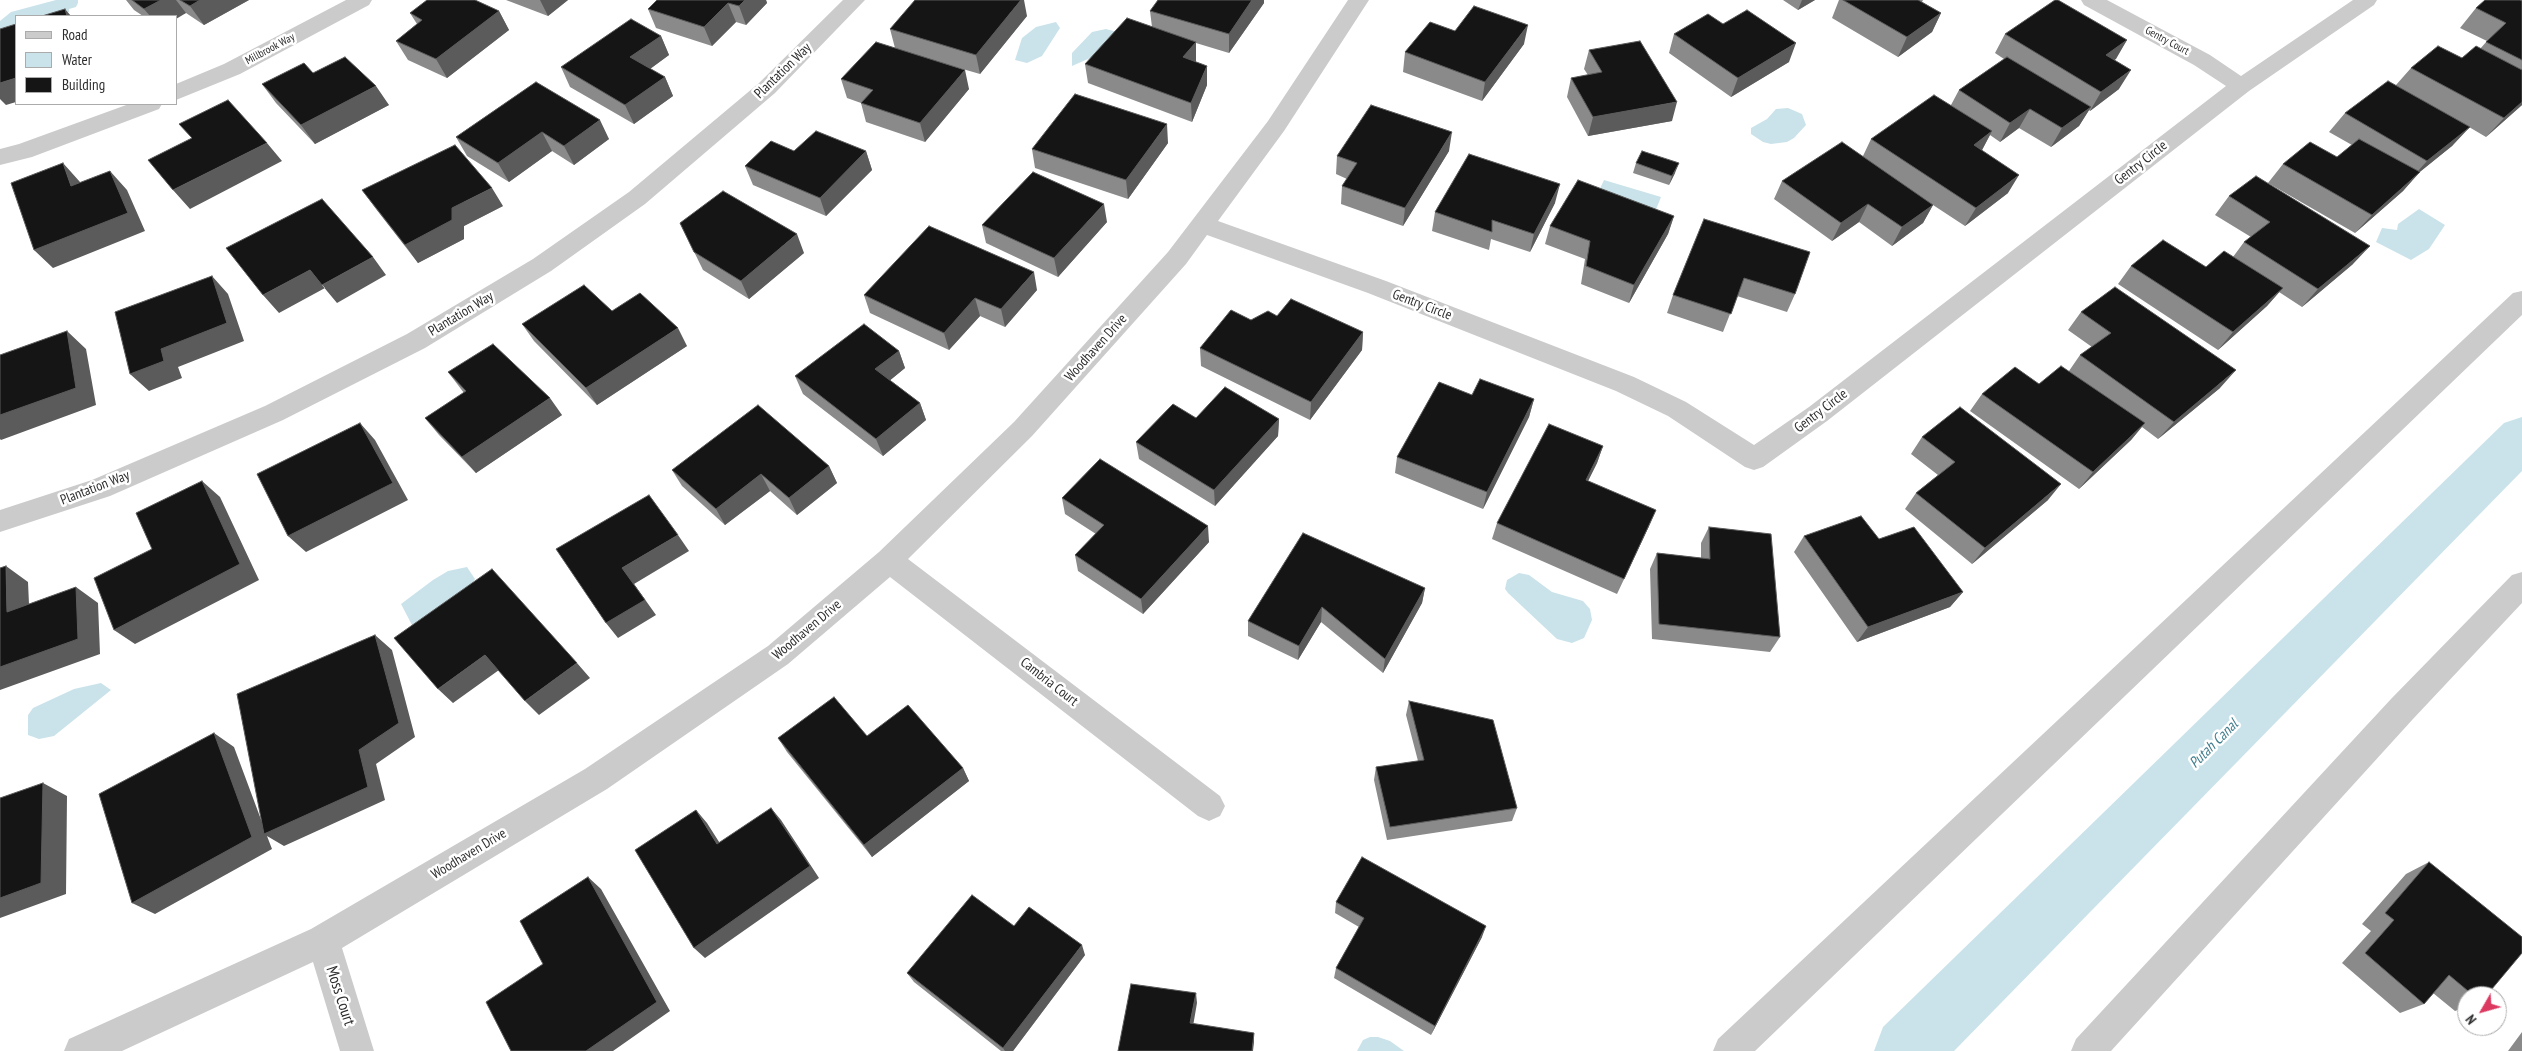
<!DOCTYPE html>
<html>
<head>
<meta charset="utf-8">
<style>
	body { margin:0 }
	#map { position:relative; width:2522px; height:1051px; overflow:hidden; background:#fff; font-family:"PT Sans Narrow",sans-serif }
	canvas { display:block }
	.legend { position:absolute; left:15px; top:15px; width:162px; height:90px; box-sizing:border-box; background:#fff; border:1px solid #ababab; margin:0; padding:6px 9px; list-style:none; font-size:15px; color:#2e2e2e }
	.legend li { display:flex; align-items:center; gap:10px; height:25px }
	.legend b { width:25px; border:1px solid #ababab }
	.north { position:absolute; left:2457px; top:986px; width:50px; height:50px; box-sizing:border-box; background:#fff; border:1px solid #ababab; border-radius:50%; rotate:232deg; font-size:14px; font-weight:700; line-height:20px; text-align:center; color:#2e2e2e }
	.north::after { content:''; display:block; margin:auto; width:18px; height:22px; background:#dc3961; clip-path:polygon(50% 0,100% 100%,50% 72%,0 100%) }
</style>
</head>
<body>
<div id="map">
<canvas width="2522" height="1051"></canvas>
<ul class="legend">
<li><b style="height:6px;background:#cbcbcb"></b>Road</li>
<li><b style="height:14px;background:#cae3ea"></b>Water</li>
<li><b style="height:14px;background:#151515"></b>Building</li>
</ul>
<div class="north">N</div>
</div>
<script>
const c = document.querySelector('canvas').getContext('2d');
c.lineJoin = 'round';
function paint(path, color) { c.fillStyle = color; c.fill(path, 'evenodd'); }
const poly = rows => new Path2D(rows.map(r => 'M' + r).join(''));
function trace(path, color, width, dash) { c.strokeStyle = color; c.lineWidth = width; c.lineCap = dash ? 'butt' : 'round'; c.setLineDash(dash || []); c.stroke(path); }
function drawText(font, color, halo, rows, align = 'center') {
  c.font = font + ' "PT Sans Narrow",sans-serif'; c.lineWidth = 5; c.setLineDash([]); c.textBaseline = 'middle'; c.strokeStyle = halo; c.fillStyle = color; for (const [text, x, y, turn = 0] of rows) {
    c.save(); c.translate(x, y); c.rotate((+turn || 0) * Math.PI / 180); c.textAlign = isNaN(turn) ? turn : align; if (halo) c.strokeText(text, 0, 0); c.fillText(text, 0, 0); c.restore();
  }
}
const water = poly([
	[56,0,78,0,78,3,76,7,69,9,69,12,56,16,16,16,16,29,5,32,6,27,0,29,0,21,11,12],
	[1056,22,1060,28,1042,56,1027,63,1015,60,1022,38,1036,27],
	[1106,29,1117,32,1115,40,1088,59,1072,66,1072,53,1092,32],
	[1788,108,1802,114,1806,125,1794,138,1787,142,1771,144,1763,142,1751,134,1751,128,1767,119,1776,109],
	[1604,180,1661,197,1653,217,1595,199],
	[2419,209,2445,225,2429,249,2411,260,2376,242,2382,228,2397,230,2398,224],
	[467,567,475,579,466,591,413,627,401,604,433,580,448,571],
	[1519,573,1529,575,1552,592,1583,601,1590,609,1592,620,1584,638,1572,643,1557,639,1508,593,1505,589,1507,580],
	[101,683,111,690,54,736,39,739,28,735,28,715,33,708,74,689],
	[1370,1037,1378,1037,1390,1041,1404,1051,1357,1051,1363,1040]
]);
const canal = poly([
	[2522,417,2522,471,1954,1051,1874,1051,1883,1027,2504,423,2522,417]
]);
const minor = poly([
	[346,0,372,0,369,5,240,74,176,100,176,84,224,64,346,0],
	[843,0,865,0,775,93,645,204,551,271,425,348,283,420,110,496,0,532,0,510,92,480,265,406,407,334,533,259,629,192,759,83,843,0],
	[1348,0,1369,0,1284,131,1218,221,1386,281,1634,377,1686,402,1754,445,1809,407,2226,86,2194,65,2084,5,2081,0,2107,0,2210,55,2241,76,2353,0,2377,0,2374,5,2249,91,1827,421,1763,467,1754,470,1745,467,1668,416,1616,391,1368,293,1207,235,1186,264,1032,436,908,559,1220,796,1225,806,1220,816,1209,821,1198,816,890,577,788,664,607,789,342,948,374,1051,340,1051,313,962,122,1051,64,1051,69,1039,311,929,585,769,768,646,879,552,1014,422,1168,252,1268,121,1348,0],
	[129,104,162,104,159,109,32,157,0,165,0,149,19,144,129,104],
	[2522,291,2522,315,1755,1051,1713,1051,1718,1039,2513,293,2522,291],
	[2522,572,2522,603,2413,719,2111,1051,2071,1051,2076,1039,2391,699,2512,575,2522,572]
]);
const wall = poly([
	[126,0,249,0,204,25,186,13,176,16,143,16,134,10],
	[506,0,568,0,548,16],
	[657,0,766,0,767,3,746,25,736,22,712,46,656,28,648,9],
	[1783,0,1815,0,1798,10],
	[1839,0,1923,0,1922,2,1941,13,1932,32,1898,57,1832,18],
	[2485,0,2522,0,2522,105,2486,137,2469,127,2452,146,2419,172,2403,191,2355,233,2268,183,2283,164,2337,157,2352,145,2329,132,2345,113,2396,85,2411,68,2462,58,2480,49,2487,41,2460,28,2476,8],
	[1264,3,1229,53,1196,43,1196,62,1207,85,1192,122,1088,83,1085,64,1152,27,1150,11],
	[499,11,509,30,447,78,408,60,396,41,417,24,410,13],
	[1027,16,980,74,935,61,969,89,925,142,866,122,861,103,847,98,841,79,895,48,890,29],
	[1674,34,1789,62,1731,97,1669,53],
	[2005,34,2127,40,2114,60,2119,89,2090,111,2089,110,2079,126,2051,147,2019,128,2000,142,1990,135,1982,150,2008,193,1965,226,1933,205,1923,223,1892,246,1859,222,1832,241,1774,199,1782,181,1863,156,1871,139,1951,105,1959,90,2004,59,1995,53],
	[661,36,669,55,650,69,665,77,673,96,634,124,570,87,561,67],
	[1524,44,1482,101,1403,72,1405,52],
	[1589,50,1672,121,1588,136,1567,97,1571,78,1588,75,1584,69],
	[313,73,389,105,315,144,276,103,262,84],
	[536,82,609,139,574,165,552,151,509,182,467,156,456,137],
	[1168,143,1128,199,1035,168,1032,149],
	[866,151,872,170,826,216,753,185,745,166],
	[1449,151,1403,226,1341,204,1342,186,1347,179,1336,174,1337,156],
	[1636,163,1675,173,1669,185,1633,173],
	[362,190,503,206,464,226,464,239,418,263,376,209],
	[2229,196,2353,264,2302,307,2279,292,2267,306,2218,350,2118,284,2131,266,2206,267,2233,257,2244,242,2251,237,2215,215],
	[1555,203,1530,252,1491,239,1489,250,1432,231,1435,212],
	[1674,216,1668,234,1629,303,1581,284,1585,259,1545,244,1550,226],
	[1107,222,1058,277,986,243,982,225],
	[680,223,804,253,749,299,703,270],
	[1810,252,1795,294,1787,312,1737,296,1723,332,1667,313,1673,295],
	[1037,290,1005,327,980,316,949,350,870,313,864,295],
	[612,311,687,346,597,405,534,341,522,324],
	[2081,312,2220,388,2158,439,2142,427,2131,440,2079,489,1970,411,1982,394,2039,384,2069,371,2080,355,2092,347,2068,330],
	[1251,320,1363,332,1362,350,1310,420,1201,366,1200,348],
	[899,351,905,368,890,380,920,403,926,420,883,456,803,394,795,376],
	[448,372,562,415,476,473,439,435,425,418,464,393],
	[1472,395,1534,399,1529,417,1483,509,1395,473,1397,457],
	[1196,418,1279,419,1278,436,1215,506,1139,459,1136,442],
	[1922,437,2048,500,1972,564,1905,509,1916,493,1938,475,1911,454],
	[1603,446,1597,463,1588,481,1649,526,1617,594,1492,539,1497,523],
	[829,466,837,483,797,515,770,491,725,525,682,486,672,470],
	[1062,498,1209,542,1143,614,1078,571,1075,555,1096,534,1065,514],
	[1709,527,1780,637,1770,652,1652,639,1650,569,1657,553,1701,558,1701,543],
	[1804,536,1879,539,1963,592,1950,607,1857,642,1794,552],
	[1425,588,1422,603,1383,673,1321,622,1298,660,1248,636,1248,621],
	[1409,701,1517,808,1512,821,1387,840,1374,780,1376,767,1418,761,1406,715],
	[867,736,963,768,969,781,872,857,787,752,778,738],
	[2429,862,2486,996,2467,996,2467,1007,2455,1011,2433,993,2424,1004,2400,1013,2342,963,2371,931,2362,924,2406,874],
	[1336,902,1482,937,1431,1035,1334,978,1336,968,1359,927,1335,913],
	[1014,926,1085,955,1013,1051,1001,1051,914,982,907,973],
	[2522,1032,2522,1051,2508,1051]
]);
const shadedWall = poly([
	[161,0,176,0,186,13,176,19,176,16,150,16,144,9],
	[200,0,249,0,204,25,190,6],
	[540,0,568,0,548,16],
	[745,0,766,0,767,3,746,25,739,6],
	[1021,0,1024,0,1027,16,980,74,976,55],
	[1252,0,1264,0,1264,3,1229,53,1229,34],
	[1802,0,1815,0,1798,10],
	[728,3,736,22,712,46,704,27],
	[65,9,71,16,67,16],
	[499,11,509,30,447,78,436,59],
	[1941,13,1932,32,1898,57,1907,37],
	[1528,25,1524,44,1482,101,1485,82],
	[661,36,669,55,639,77,630,57],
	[2127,40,2116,59,2094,74,2106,55],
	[1196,42,1196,62,1184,76,1183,57],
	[1796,43,1789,62,1731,97,1738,78],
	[1207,66,1207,85,1192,122,1191,103],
	[965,70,969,89,925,142,920,123],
	[2131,70,2119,89,2090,111,2101,92],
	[665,77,673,96,634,124,625,105],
	[16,78,16,102,6,105,0,99,0,83],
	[376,86,389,105,315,144,301,125],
	[1677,102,1672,121,1588,136,1593,117],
	[2522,102,2522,105,2486,137,2504,118],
	[2091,107,2079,126,2051,147,2062,128],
	[2030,109,2019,128,2000,142,2010,123],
	[600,120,609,139,574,165,564,146],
	[1167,124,1168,143,1128,199,1126,180],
	[2470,127,2452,146,2410,180,2427,161],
	[1992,131,1982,150,1963,164,1974,145],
	[542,132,552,151,509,182,498,163],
	[1452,132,1449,151,1403,226,1405,208],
	[267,143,282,161,190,209,173,190],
	[866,151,872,170,826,216,820,198],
	[63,163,80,182,89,205,71,186],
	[1679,163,1675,173,1669,185,1672,176],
	[110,171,127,190,145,231,53,268,34,250],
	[2420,172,2403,191,2355,233,2372,215],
	[2019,175,2008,193,1965,226,1976,208],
	[1560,184,1555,203,1530,252,1534,234],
	[492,188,503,206,464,226,464,239,418,263,405,245,452,208],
	[1104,204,1107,222,1058,277,1054,258],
	[1868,204,1859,222,1832,241,1841,223],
	[1933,205,1923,223,1892,246,1902,227],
	[1674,216,1668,234,1629,303,1634,285],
	[797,234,804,253,749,299,741,281],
	[2370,246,2353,264,2302,307,2318,289],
	[373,257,386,275,337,303,322,285],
	[310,270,325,288,279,313,263,295],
	[1034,272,1037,290,1005,327,1001,309],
	[212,276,228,294,244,341,178,367,182,378,149,391,130,374,161,349],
	[2283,288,2267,306,2218,350,2233,332],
	[975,298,980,316,949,350,944,333],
	[678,328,687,346,597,405,586,388],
	[67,331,86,349,96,405,1,440,0,439,0,415],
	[1363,332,1362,350,1310,420,1311,402],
	[899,351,905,368,882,387,875,369],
	[2236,370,2220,388,2158,439,2174,422],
	[550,398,562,415,476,473,462,457],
	[1534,399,1529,417,1483,509,1487,492],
	[920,403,926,420,883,456,876,439],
	[1279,419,1278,436,1215,506,1214,490],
	[360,423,375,440,408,500,306,552,288,536],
	[2145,423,2131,440,2079,489,2093,472],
	[1603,446,1597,463,1580,497,1586,480],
	[829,466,837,483,797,515,789,498],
	[761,474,770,491,725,525,716,509],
	[202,481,220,497,259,580,135,644,114,630],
	[2061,484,2048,500,1972,564,1985,548],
	[1656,510,1649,526,1617,594,1624,579],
	[1208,526,1209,542,1143,614,1141,599],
	[678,535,689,551,634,584,656,615,618,638,606,623,622,568],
	[6,566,28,582,30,627,7,612],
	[76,587,98,603,100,654,0,690,0,667],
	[1425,588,1422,603,1383,673,1385,659],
	[1963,592,1950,607,1857,642,1868,627],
	[1322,607,1321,622,1298,660,1299,646],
	[375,635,392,650,415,737,376,764,385,800,284,846,267,836,272,849,155,914,132,903,214,733,234,747,266,833,359,750],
	[485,655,499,670,453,703,438,689],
	[577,663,590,678,539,715,525,701],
	[963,768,969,781,872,857,864,845],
	[43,783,67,796,66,894,0,918,0,898],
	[771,808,781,820,819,878,705,958,694,948],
	[696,810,707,823,728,856,717,844],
	[588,877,601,889,670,1011,613,1051,586,1051],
	[1486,926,1482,937,1431,1035,1435,1026],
	[1082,945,1085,955,1013,1051,1005,1051,1003,1048],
	[1196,993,1197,1003,1192,1032,1190,1023],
	[1254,1033,1254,1042,1253,1051,1252,1051]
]);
const building = poly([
	[132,0,161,0,144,9,132,0],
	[180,0,200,0,190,6,180,0],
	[427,0,475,0,499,11,436,59,396,41,422,20,410,13,427,0],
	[657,0,745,0,739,6,728,3,704,27,648,9,657,0],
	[915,0,1021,0,976,55,890,29,915,0],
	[1158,0,1252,0,1229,34,1150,11,1158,0],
	[1843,0,1918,0,1941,13,1907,37,1843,0],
	[2055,0,2058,0,2127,40,2106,55,2131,70,2101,92,2005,34,2055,0],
	[2485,0,2520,0,2522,1,2522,60,2486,42,2506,23,2476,8,2485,0],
	[1474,6,1528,25,1485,82,1405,52,1430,22,1455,31,1474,6],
	[65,9,67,16,42,16,65,9],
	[1747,10,1796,43,1738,78,1674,34,1708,14,1723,24,1747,10],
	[1127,18,1196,42,1183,57,1207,66,1191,103,1085,64,1127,18],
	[631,19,661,36,630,57,665,77,625,105,561,67,631,19],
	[16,24,16,78,0,83,0,29,16,24],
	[1640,41,1677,102,1593,117,1571,78,1602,72,1589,50,1640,41],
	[876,42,965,70,920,123,861,103,873,90,841,79,876,42],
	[2438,46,2462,58,2476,46,2522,70,2522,102,2504,118,2411,68,2438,46],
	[345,57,376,86,301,125,262,84,304,63,313,73,345,57],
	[2007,57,2091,107,2062,128,2030,109,2010,123,1959,90,2007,57],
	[2388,81,2470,127,2427,161,2345,113,2388,81],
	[536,82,600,120,564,146,542,132,498,163,456,137,536,82],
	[1075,94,1167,124,1126,180,1032,149,1075,94],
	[1934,95,1992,131,1974,145,2019,175,1976,208,1871,139,1934,95],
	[228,100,267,143,173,190,148,160,192,138,179,124,228,100],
	[1371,105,1452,132,1405,208,1342,186,1357,163,1337,156,1371,105],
	[816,131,866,151,820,198,745,166,771,141,794,151,816,131],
	[2359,139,2420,172,2372,215,2283,164,2310,142,2337,157,2359,139],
	[1842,142,1933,205,1902,227,1868,204,1841,223,1782,181,1842,142],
	[455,145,492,188,452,208,452,220,405,245,362,190,455,145],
	[1642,151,1679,163,1672,176,1636,163,1642,151],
	[1469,154,1560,184,1534,234,1492,220,1492,232,1435,212,1469,154],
	[63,163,71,186,110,171,128,213,34,250,11,183,63,163],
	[1033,172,1104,204,1054,258,982,225,1033,172],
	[2256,176,2370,246,2318,289,2244,242,2270,222,2229,196,2256,176],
	[1578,180,1674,216,1634,285,1586,266,1590,241,1550,226,1578,180],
	[723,191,797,234,741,281,694,252,680,223,723,191],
	[322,199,373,257,322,285,310,270,263,295,226,248,322,199],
	[1704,219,1810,252,1795,294,1744,278,1731,314,1673,295,1704,219],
	[929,226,1034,272,1001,309,975,298,944,333,864,295,929,226],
	[2163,240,2206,267,2224,251,2283,288,2233,332,2131,266,2163,240],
	[212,276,227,323,161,349,164,361,130,374,115,312,212,276],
	[584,285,612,311,640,293,678,328,586,388,522,324,584,285],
	[2115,287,2236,370,2174,422,2080,355,2111,333,2081,312,2115,287],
	[1291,299,1363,332,1311,402,1200,348,1231,310,1251,320,1268,311,1277,316,1291,299],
	[864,324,899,351,875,369,920,403,876,439,795,376,864,324],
	[67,331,76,388,0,415,0,355,67,331],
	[493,344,550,398,462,457,425,418,466,391,448,372,493,344],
	[2061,366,2145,423,2093,472,1982,394,2015,367,2039,384,2061,366],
	[1480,379,1534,399,1487,492,1397,457,1439,382,1472,395,1480,379],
	[1225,387,1279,419,1214,490,1136,442,1173,404,1196,418,1225,387],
	[758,405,829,466,789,498,761,474,716,509,672,470,758,405],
	[1960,407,2061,484,1985,548,1916,493,1955,462,1922,437,1960,407],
	[360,423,393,483,288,536,257,474,360,423],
	[1549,424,1603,446,1586,480,1656,510,1624,579,1497,523,1549,424],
	[1100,459,1208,526,1141,599,1075,555,1104,525,1062,498,1100,459],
	[202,481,240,564,114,630,94,578,152,549,136,513,202,481],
	[649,495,678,535,622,568,645,600,606,623,556,549,649,495],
	[1861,516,1879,539,1914,527,1963,592,1868,627,1804,536,1861,516],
	[1709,527,1771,534,1780,637,1659,624,1657,553,1710,559,1709,527],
	[1303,533,1425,588,1385,659,1322,607,1299,646,1248,621,1303,533],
	[6,566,7,612,76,587,78,639,0,667,0,568,6,566],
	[492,569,577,663,525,701,485,655,438,689,394,638,492,569],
	[375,635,399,723,359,750,368,787,264,834,237,694,375,635],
	[834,697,867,736,908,705,963,768,864,845,778,738,834,697],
	[1409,701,1493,720,1517,808,1390,827,1376,767,1424,760,1409,701],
	[214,733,252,837,132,903,99,794,214,733],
	[43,783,41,883,0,898,0,798,43,783],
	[771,808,810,866,694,948,635,850,696,810,717,844,771,808],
	[1362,857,1486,926,1435,1026,1336,968,1364,918,1336,902,1362,857],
	[2429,862,2522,937,2522,953,2486,996,2474,996,2449,975,2424,1004,2365,953,2394,920,2385,913,2429,862],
	[588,877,657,1002,586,1051,511,1051,486,1002,543,964,520,921,588,877],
	[972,895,1014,926,1029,907,1082,945,1003,1048,907,973,972,895],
	[1131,984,1196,993,1190,1023,1254,1033,1252,1051,1118,1051,1131,984]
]);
const farStreetnames = [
	["Gentry Court",2167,41,28],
	["Millbrook Way",270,49,-28]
];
const streetNames = [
	["Plantation Way",783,71,-44],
	["Gentry Circle",2141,163,-38],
	["Gentry Circle",1422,305,21],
	["Plantation Way",461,314,-31],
	["Woodhaven Drive",1096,348,-48],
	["Gentry Circle",1821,411,-37],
	["Plantation Way",95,488,-21],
	["Woodhaven Drive",807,630,-40],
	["Cambria Court",1049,682,38],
	["Woodhaven Drive",469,854,-31]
];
const waterNames = [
	["Putah Canal",2214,744,-45]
];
const nearStreetnames = [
	["Moss Court",340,996,72]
];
paint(water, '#cae3ea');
paint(canal, '#cae3ea');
paint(minor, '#cbcbcb');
paint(wall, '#8a8a8a');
paint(shadedWall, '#5b5b5b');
paint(building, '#151515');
trace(building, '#5b5b5b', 1);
drawText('11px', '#2e2e2e', '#fff', farStreetnames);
drawText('14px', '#2e2e2e', '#fff', streetNames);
drawText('italic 15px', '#407c8c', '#fff', waterNames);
drawText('16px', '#2e2e2e', '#fff', nearStreetnames);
</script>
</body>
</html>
